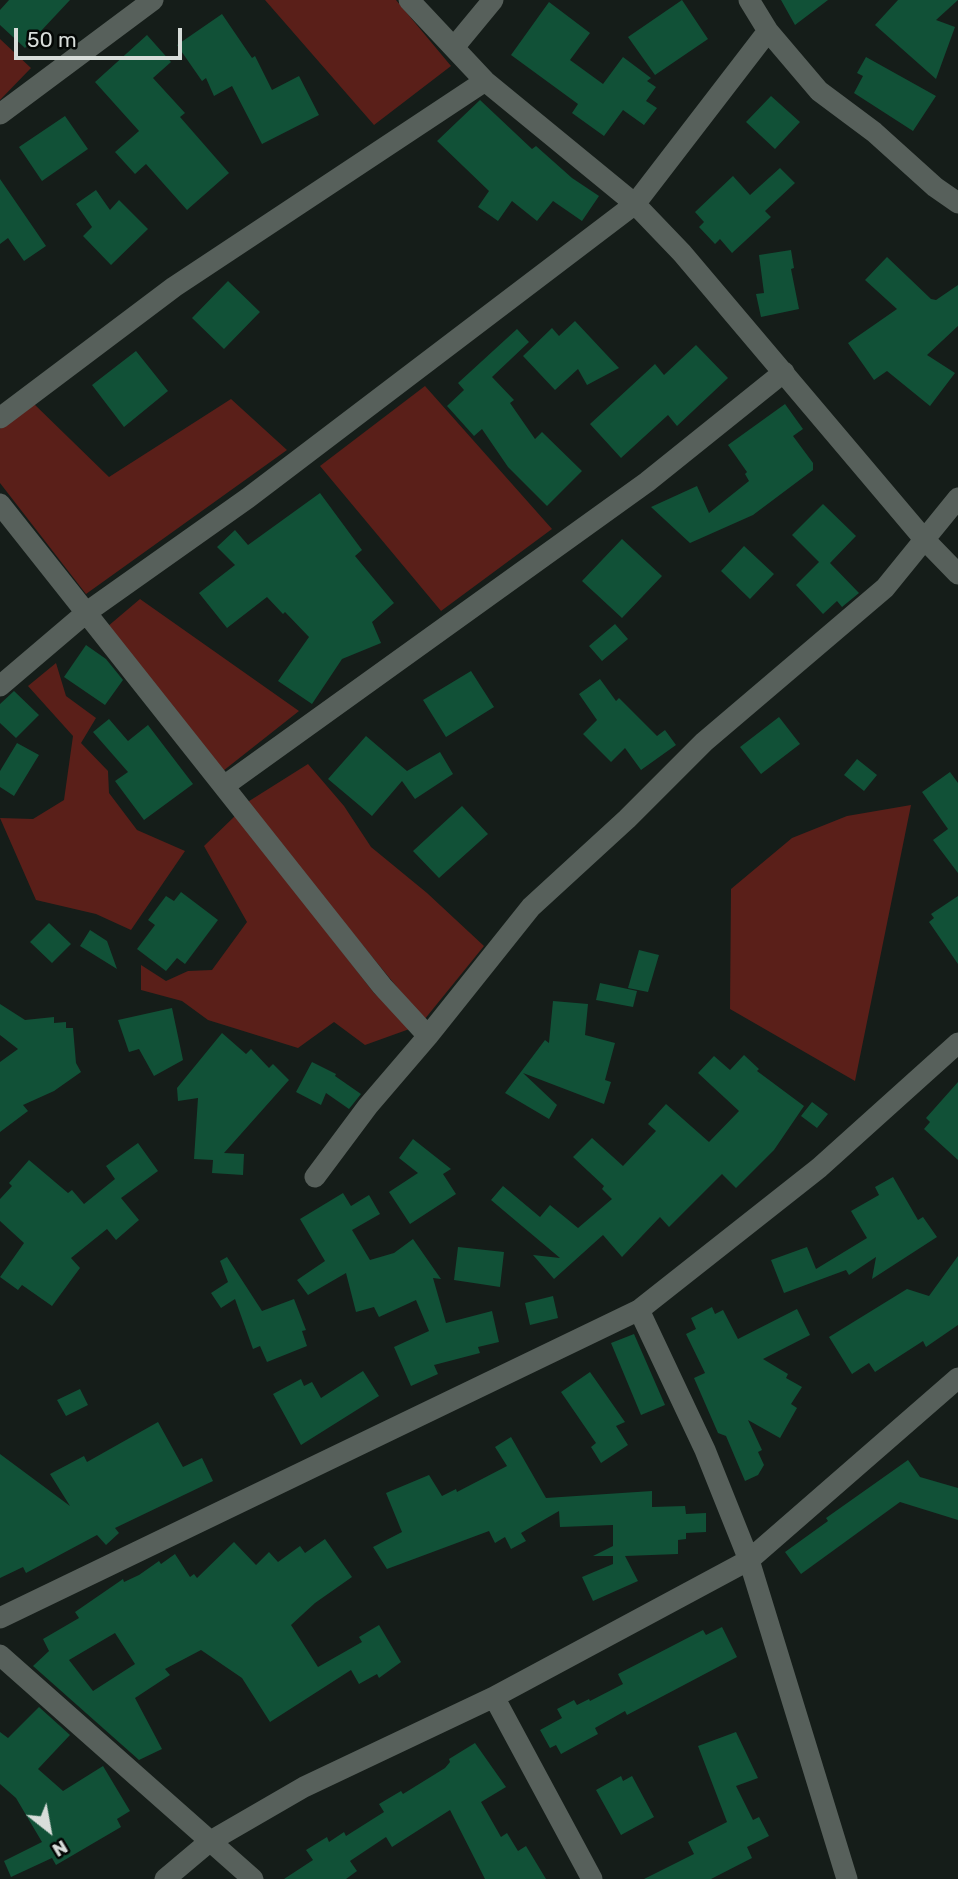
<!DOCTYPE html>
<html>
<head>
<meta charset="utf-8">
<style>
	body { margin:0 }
	#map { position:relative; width:958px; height:1879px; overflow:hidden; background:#151d19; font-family:Rubik,sans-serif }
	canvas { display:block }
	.north { position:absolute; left:14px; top:1795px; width:70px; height:70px; -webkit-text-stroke:5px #040705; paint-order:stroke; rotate:149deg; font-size:19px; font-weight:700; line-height:28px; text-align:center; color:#d8ddda }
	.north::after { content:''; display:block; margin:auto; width:24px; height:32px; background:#d8ddda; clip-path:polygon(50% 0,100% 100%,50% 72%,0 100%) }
	.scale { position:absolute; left:14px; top:28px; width:168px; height:32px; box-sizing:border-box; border:4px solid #d8ddda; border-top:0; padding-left:9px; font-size:21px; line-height:24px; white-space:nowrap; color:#d8ddda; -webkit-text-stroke:5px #040705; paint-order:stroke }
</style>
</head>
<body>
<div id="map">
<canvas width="958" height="1879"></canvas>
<div class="north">N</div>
<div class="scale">50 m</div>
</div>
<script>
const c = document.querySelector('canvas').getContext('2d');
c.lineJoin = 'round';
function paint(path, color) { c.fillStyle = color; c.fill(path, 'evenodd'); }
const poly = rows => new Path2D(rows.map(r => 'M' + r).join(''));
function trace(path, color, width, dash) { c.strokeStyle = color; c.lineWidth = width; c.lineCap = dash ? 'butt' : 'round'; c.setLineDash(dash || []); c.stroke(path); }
const green = poly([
	[265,0,396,0,451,66,374,125],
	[0,39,31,68,0,100],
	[425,386,552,529,441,611,320,466],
	[231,399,287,450,86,594,0,483,0,429,32,402,109,477],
	[140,599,299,711,223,771,107,627],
	[56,663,66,696,96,718,81,743,108,771,109,793,137,830,185,851,131,930,96,914,36,900,0,818,33,819,64,800,73,736,28,686],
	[308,764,344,806,371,847,427,893,484,946,424,1020,246,803],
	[911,805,855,1081,730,1009,731,889,792,838,847,816],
	[236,815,374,993,415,1027,365,1045,334,1022,298,1048,208,1020,182,1001,141,990,141,965,166,981,188,971,212,970,247,922,204,846]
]);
const building = poly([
	[9,0,70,0,25,48,0,25,0,10],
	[682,0,708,39,655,75,628,37],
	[781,0,828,0,795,25],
	[898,0,958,0,936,20,955,27,936,79,875,25],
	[549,2,590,33,570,60,603,84,623,57,651,78,647,81,656,87,646,101,657,108,644,125,623,110,604,136,572,113,578,104,511,55],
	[222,14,252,58,255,56,272,90,299,76,319,115,262,144,232,86,214,96,206,78,202,81,177,45],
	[147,35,171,62,153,78,185,113,180,117,229,173,187,210,146,164,135,174,115,152,139,131,95,82],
	[866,57,936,96,913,131,854,93,863,76,857,73],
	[771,96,800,122,775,149,746,122],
	[480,100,532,149,536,146,572,178,599,196,582,221,553,201,537,221,512,201,498,221,478,207,489,191,437,141],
	[65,116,88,149,42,181,19,147],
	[780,168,795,183,765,211,771,217,732,253,720,239,715,244,699,227,704,222,695,212,733,176,750,195],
	[0,179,46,246,24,261,8,238,0,244],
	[96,190,110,210,119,200,148,229,111,265,83,236,92,227,76,204],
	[791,250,794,268,791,269,799,309,761,317,756,294,764,293,759,255],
	[887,257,931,299,936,300,958,285,958,326,927,355,955,373,930,406,887,371,874,380,848,343,897,309,865,280],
	[228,281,260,312,224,349,192,318],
	[575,321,619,368,587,385,578,369,555,390,523,356,552,328,559,336],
	[517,329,529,342,492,377,514,400,510,403,535,439,542,432,582,471,547,506,508,467,482,429,474,436,447,406,464,390,458,383],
	[696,345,728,378,677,426,668,415,621,458,590,424,655,364,664,375],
	[136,351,168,391,124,427,92,385],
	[785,404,803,429,793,436,813,463,813,470,753,515,690,543,651,507,697,486,709,513,749,481,745,474,747,472,728,445],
	[320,493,362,550,355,556,394,603,372,622,381,643,342,659,312,704,278,681,309,637,285,612,283,614,267,597,227,628,199,593,235,565,217,547,235,530,248,545],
	[823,504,856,536,830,563,859,593,842,607,837,601,823,614,796,585,819,562,792,535],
	[622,539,662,576,622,618,582,581],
	[744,546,774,574,750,599,721,571],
	[615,624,628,639,602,661,589,646],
	[86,645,106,659,123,680,105,705,64,677],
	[471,671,494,707,446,737,423,700],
	[600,679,616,701,619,698,657,736,665,730,676,745,641,770,625,748,611,762,583,734,597,720,579,694],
	[14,691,39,715,16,738,0,723,0,704],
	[779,717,800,744,761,774,740,747],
	[109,719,128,741,148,725,193,784,144,820,115,781,128,772,93,732],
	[366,736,407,771,440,752,453,774,415,799,402,781,372,816,328,779],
	[17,743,39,755,14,796,0,787,0,771],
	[857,759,877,775,864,791,844,775],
	[950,772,958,783,958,873,933,840,948,829,922,792],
	[462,806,488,834,439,878,413,851],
	[181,892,218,920,185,964,177,958,166,971,137,949,155,925,148,920,166,896,174,901],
	[958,896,958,964,929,922,934,918,931,914],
	[49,923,71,944,52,963,30,942],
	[90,930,107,941,117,969,80,946],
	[639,950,659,955,648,992,628,988],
	[600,983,637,991,633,1007,596,1000],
	[553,1001,588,1004,585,1035,615,1043,605,1080,611,1082,604,1104,523,1073,557,1105,549,1119,505,1093,545,1040,549,1043],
	[0,1004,25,1020,54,1017,54,1023,66,1022,66,1028,73,1028,76,1063,81,1072,54,1091,23,1105,28,1111,0,1132,0,1062,18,1049,0,1035],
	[172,1008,183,1060,154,1076,139,1049,129,1052,118,1020],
	[222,1033,246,1054,251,1049,269,1068,273,1064,289,1080,224,1153,244,1154,243,1175,212,1173,213,1160,194,1159,198,1098,178,1101,177,1088],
	[744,1055,759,1069,757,1071,804,1106,774,1150,736,1188,722,1174,669,1227,660,1217,622,1257,603,1235,554,1279,533,1255,560,1258,491,1200,503,1186,540,1217,550,1205,578,1228,612,1199,602,1189,604,1186,573,1157,592,1138,623,1166,656,1131,648,1124,666,1104,709,1142,739,1111,698,1073,714,1056,730,1070],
	[312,1062,336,1074,335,1076,361,1094,349,1109,326,1093,321,1105,296,1092],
	[958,1082,958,1160,924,1129,930,1122,926,1118],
	[812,1102,828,1114,817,1128,801,1116],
	[413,1139,451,1169,443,1174,456,1194,410,1224,389,1192,418,1173,399,1158],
	[138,1143,158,1171,121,1198,139,1220,116,1240,107,1229,71,1258,80,1268,52,1306,22,1285,18,1290,0,1277,24,1243,0,1221,0,1199,12,1186,9,1183,29,1160,68,1193,72,1190,84,1204,115,1179,106,1166],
	[893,1177,918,1220,923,1217,937,1237,872,1279,876,1257,849,1275,846,1270,784,1293,771,1260,807,1247,816,1269,867,1238,851,1211,879,1195,875,1187],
	[343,1193,351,1206,369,1195,380,1214,352,1230,370,1260,394,1253,413,1239,441,1279,433,1278,446,1323,492,1311,499,1342,478,1347,480,1353,434,1365,438,1374,411,1386,394,1347,429,1331,416,1300,379,1317,374,1307,356,1312,346,1273,308,1295,297,1280,325,1261,300,1219],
	[458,1247,504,1252,500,1287,454,1280],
	[958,1256,958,1325,926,1347,923,1341,875,1372,869,1363,852,1374,829,1337,907,1289,929,1296],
	[227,1257,262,1311,294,1299,306,1330,302,1331,307,1346,267,1362,260,1346,253,1349,235,1299,221,1308,211,1293,228,1282,220,1261],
	[553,1296,558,1318,530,1325,525,1303],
	[712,1307,715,1314,723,1310,738,1339,797,1309,810,1335,763,1359,788,1374,786,1378,802,1387,791,1404,797,1408,780,1438,748,1420,762,1450,758,1452,764,1465,758,1475,745,1481,726,1436,718,1433,694,1378,705,1373,686,1334,696,1329,691,1318],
	[634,1334,665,1405,641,1415,611,1343],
	[363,1371,379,1396,301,1445,273,1394,301,1379,304,1386,312,1382,321,1398],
	[590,1372,625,1422,616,1426,628,1445,601,1463,591,1447,596,1443,561,1392],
	[80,1389,88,1405,66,1416,57,1400],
	[158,1422,183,1467,202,1458,213,1481,115,1528,119,1533,106,1545,97,1535,26,1573,23,1567,0,1578,0,1454,70,1506,50,1474,84,1456,87,1462],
	[511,1437,546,1498,652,1491,652,1507,685,1506,686,1514,706,1513,706,1532,686,1533,686,1539,678,1540,678,1554,625,1556,638,1581,593,1601,582,1577,613,1564,613,1556,593,1556,613,1546,613,1525,560,1527,559,1511,521,1533,526,1541,511,1549,505,1537,495,1543,489,1531,387,1569,373,1547,402,1532,386,1493,429,1475,442,1496,456,1489,457,1492,507,1466,495,1447],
	[908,1460,920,1477,958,1488,958,1520,900,1502,801,1574,785,1552,828,1521,826,1518],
	[325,1539,352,1577,315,1603,291,1625,318,1667,362,1642,359,1637,379,1625,401,1662,379,1678,377,1674,359,1684,351,1670,270,1722,242,1678,201,1650,165,1669,170,1675,135,1698,162,1749,139,1760,33,1666,49,1651,43,1639,79,1618,75,1612,123,1579,124,1582,139,1575,159,1561,161,1564,175,1554,190,1577,194,1574,197,1578,234,1542,256,1565,269,1552,278,1562,300,1546,305,1553],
	[115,1633,135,1664,93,1691,69,1660],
	[722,1627,737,1657,627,1715,625,1711,595,1728,598,1734,561,1754,556,1745,550,1748,540,1730,562,1718,557,1709,574,1700,577,1705,589,1699,590,1701,623,1684,618,1674,703,1630,706,1635],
	[39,1707,70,1735,38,1769,63,1791,103,1766,130,1811,117,1819,121,1827,56,1865,52,1858,11,1877,4,1861,42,1842,16,1798,0,1784,0,1732,8,1738],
	[736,1732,758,1778,736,1786,753,1820,759,1817,769,1836,747,1847,752,1858,711,1879,644,1879,694,1854,688,1842,727,1822,698,1746],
	[475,1743,506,1787,481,1802,501,1837,507,1833,518,1851,526,1846,546,1879,485,1879,450,1810,392,1847,386,1837,350,1861,357,1871,346,1879,284,1879,313,1860,306,1850,327,1837,329,1842,344,1832,346,1836,384,1812,379,1804,401,1791,403,1794,445,1768,450,1762,449,1759],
	[621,1776,623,1781,632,1776,654,1817,621,1835,596,1790]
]);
const street = poly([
	[409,0,485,81,635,204,682,253,924,539,958,574],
	[749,0,768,31,819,91,874,132,935,187,958,203],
	[455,46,493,0],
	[0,114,153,0],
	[0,418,174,287,485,81],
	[0,504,382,986,428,1036],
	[0,686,87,612,248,498,635,204,768,31],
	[224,786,647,482,784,372],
	[315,1177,368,1106,428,1036,531,907,627,819,704,742,885,588,958,498],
	[639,1310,705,1450,749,1560,847,1879],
	[0,1618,639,1310,819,1168,958,1043],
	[0,1655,253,1879],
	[494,1697,592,1879],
	[165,1879,209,1842,304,1787,494,1697,749,1560,958,1378]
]);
paint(green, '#5a1f19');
paint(building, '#115137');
trace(street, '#57605b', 21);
</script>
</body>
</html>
